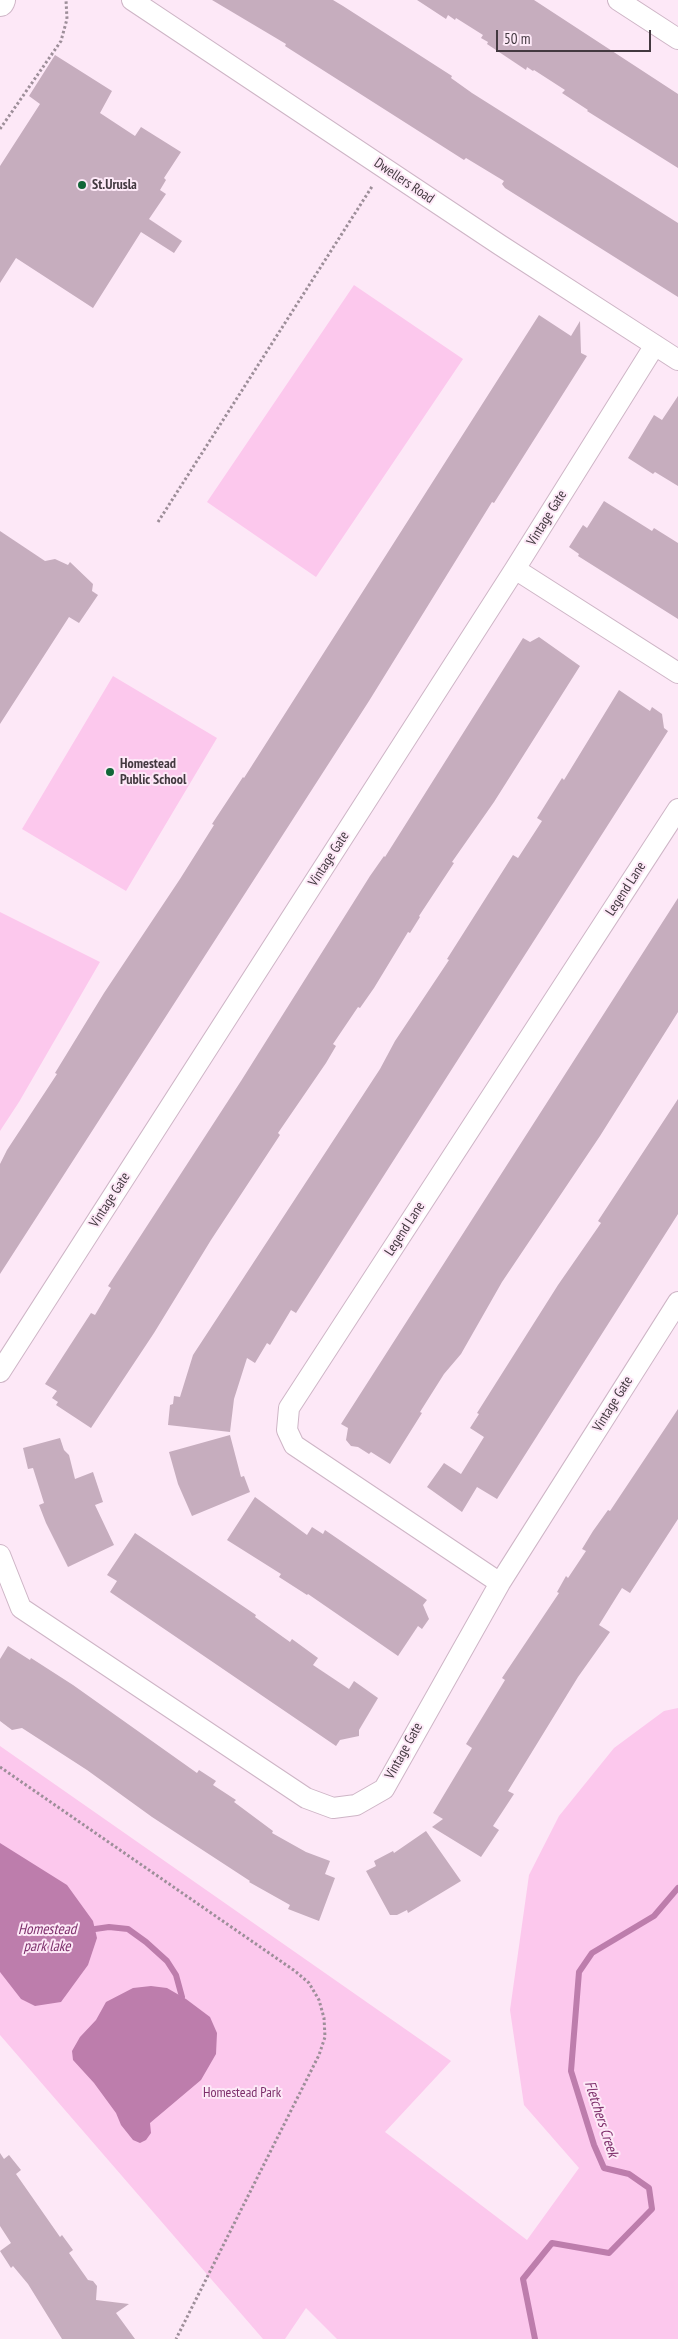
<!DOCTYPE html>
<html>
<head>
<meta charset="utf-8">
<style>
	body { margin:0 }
	#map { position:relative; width:678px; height:2339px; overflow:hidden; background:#fde8f7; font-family:"PT Sans Narrow",sans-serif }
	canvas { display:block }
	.scale { position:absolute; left:496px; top:30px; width:155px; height:22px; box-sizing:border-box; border:2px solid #433940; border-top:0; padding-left:6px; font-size:15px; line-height:18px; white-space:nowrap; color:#433940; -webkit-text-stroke:4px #fde8f7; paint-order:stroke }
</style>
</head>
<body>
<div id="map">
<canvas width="678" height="2339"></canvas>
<div class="scale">50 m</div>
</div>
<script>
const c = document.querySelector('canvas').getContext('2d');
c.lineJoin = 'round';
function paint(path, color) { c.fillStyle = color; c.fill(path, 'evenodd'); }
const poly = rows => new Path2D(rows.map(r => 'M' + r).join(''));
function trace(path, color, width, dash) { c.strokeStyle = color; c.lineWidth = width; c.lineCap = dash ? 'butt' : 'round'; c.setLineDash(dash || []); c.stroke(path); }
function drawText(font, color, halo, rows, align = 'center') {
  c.font = font + ' "PT Sans Narrow",sans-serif'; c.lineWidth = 4; c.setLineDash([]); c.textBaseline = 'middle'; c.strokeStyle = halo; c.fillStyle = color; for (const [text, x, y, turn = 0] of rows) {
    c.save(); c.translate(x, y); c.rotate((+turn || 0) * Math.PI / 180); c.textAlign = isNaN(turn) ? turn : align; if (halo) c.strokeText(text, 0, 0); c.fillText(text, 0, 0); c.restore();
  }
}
const green = poly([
	[354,285,463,359,316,577,207,502],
	[113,676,217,738,126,891,22,829],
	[0,912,100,962,19,1102,0,1131],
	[678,1708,678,2339,337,2339,306,2308,285,2339,263,2339,0,2035,0,1746,451,2061,385,2132,527,2240,579,2168,524,2105,510,2010,529,1875,559,1816,614,1748,664,1711]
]);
const water = poly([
	[0,1843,67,1885,93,1921,97,1938,88,1965,61,2002,35,2006,21,1999,0,1972],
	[151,1986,167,1988,186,1999,210,2017,217,2033,216,2054,201,2080,150,2123,151,2133,146,2140,140,2143,133,2140,121,2125,116,2113,94,2083,73,2060,72,2051,80,2037,96,2020,106,2002,133,1988]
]);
const stream = poly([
	[95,1929,109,1927,128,1929,146,1942,167,1961,176,1975,182,1997],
	[535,2339,523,2279,552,2243,609,2253,652,2209,649,2188,629,2174,604,2168,594,2145,571,2071,579,1972,592,1953,654,1916,678,1888]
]);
const building = poly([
	[212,0,333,0,343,6,452,76,451,78,472,93,678,223,678,297,505,188,502,184,504,181,466,158,464,160,285,46,286,44],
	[417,0,534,0,678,94,678,168,587,111,588,110,562,93,565,90,534,70,533,71,527,67,526,70,487,44,488,42,481,38,483,35,456,18,455,20,448,15,446,19],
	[55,55,112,91,100,113,135,136,141,127,181,152,164,178,166,180,160,190,166,194,149,219,182,241,174,253,141,232,93,308,16,258,0,283,0,166,40,104,29,96],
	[539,315,571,336,580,321,581,353,587,356,494,503,492,502,369,701,0,1274,0,1164,7,1150,57,1074,55,1073,104,993,180,879,214,825,212,824,243,777,244,778],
	[678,396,678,486,655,472,653,474,628,458,654,415,662,420],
	[604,501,652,531,654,528,678,543,678,619,578,556,579,554,569,547,583,525,587,528],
	[0,531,45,561,55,559,68,565,70,562,93,584,92,591,98,595,79,623,69,617,0,724],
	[539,637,580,666,494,802,452,862,454,863,419,916,420,917,410,933,408,932,374,988,360,1008,358,1007,333,1044,336,1046,326,1063,278,1133,280,1135,211,1240,154,1333,91,1428,56,1405,58,1402,52,1398,57,1391,45,1384,91,1313,95,1315,111,1288,108,1286,241,1081,370,876,384,856,385,857,523,638,530,642],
	[619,690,650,711,652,707,662,714,664,728,668,731,296,1313,291,1310,270,1345,267,1343,255,1363,247,1358,234,1399,230,1432,168,1425,170,1405,173,1404,174,1396,180,1397,193,1355,380,1069,395,1041,449,960,447,959,513,855,518,858,542,821,537,818,562,778,564,780],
	[678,898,678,1012,600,1136,502,1282,461,1354,444,1374,420,1412,422,1413,390,1464,371,1452,369,1454,358,1447,351,1446,346,1440,348,1428,341,1424],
	[678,1099,678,1214,497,1499,477,1487,462,1512,427,1487,444,1463,461,1474,484,1437,470,1428,479,1414,477,1413,558,1285,601,1223,598,1221],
	[678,1409,678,1519,630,1593,622,1588,599,1625,610,1632,578,1677,508,1791,514,1794,493,1826,499,1830,481,1857,432,1827,443,1819,433,1813,472,1748,466,1744,505,1680,502,1678,559,1593,557,1592,566,1576,568,1578,586,1551,582,1549,593,1531,608,1510,610,1511],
	[230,1435,241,1477,244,1476,250,1492,192,1516,178,1484,169,1452],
	[60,1438,64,1450,69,1455,75,1479,93,1472,103,1502,95,1505,114,1545,68,1567,46,1523,39,1505,44,1503,33,1468,28,1469,23,1448],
	[255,1497,307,1535,312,1527,323,1534,325,1530,427,1600,423,1605,429,1619,422,1629,418,1626,398,1656,308,1594,307,1595,279,1577,281,1574,227,1540],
	[135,1533,256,1615,255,1617,290,1642,292,1639,318,1658,313,1665,349,1689,354,1681,378,1698,359,1730,359,1736,340,1740,336,1746,110,1592,117,1581,107,1575],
	[8,1646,30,1660,31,1658,73,1685,197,1773,199,1770,216,1781,213,1785,236,1800,234,1802,273,1831,272,1833,306,1852,330,1861,325,1874,335,1878,319,1921,288,1909,290,1905,249,1882,250,1881,152,1817,87,1770,22,1728,12,1730,0,1721,0,1659],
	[426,1831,461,1881,408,1913,407,1910,397,1915,390,1915,366,1871,376,1866,374,1861,393,1851,394,1853],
	[0,2153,4,2159,9,2155,21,2170,16,2174,60,2237,62,2235,73,2250,69,2253,88,2280,93,2281,97,2286,96,2300,129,2304,116,2313,135,2339,62,2339,28,2284,13,2266,11,2268,0,2251,11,2243,0,2226]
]);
const path = poly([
	[0,129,61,41,67,19,66,0],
	[158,522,373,185],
	[0,1767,295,1971,309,1983,319,2000,324,2018,325,2037,319,2055,176,2339]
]);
const street = poly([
	[132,0,500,245,678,360],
	[618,0,678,39],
	[515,569,678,673],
	[0,1372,515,569,655,345],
	[0,1555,21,1608,306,1798,333,1808,356,1805,384,1789,500,1583,678,1302],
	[500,1583,294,1445,287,1430,289,1408,678,809]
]);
const secondary = poly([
	[0,2,1,0]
]);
const markers = [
	[82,185,5,"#116638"],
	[110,772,5,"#116638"]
];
const streetNames = [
	["Dwellers Road",404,181,34],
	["Vintage Gate",547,518,-58],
	["Vintage Gate",329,859,-57],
	["Legend Lane",626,889,-57],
	["Vintage Gate",110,1200,-57],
	["Legend Lane",405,1229,-57],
	["Vintage Gate",613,1404,-58],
	["Vintage Gate",404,1751,-61]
];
const poiNames = [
	["St.Urusla",92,185],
	["Homestead",120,764],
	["Public School",120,780]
];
const parkNames = [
	["Homestead Park",242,2093]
];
const waterNames = [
	["Homestead",47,1930],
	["park lake",47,1947],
	["Fletchers Creek",601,2119,72]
];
paint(green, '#fcc8ed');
paint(water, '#bd7dac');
trace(stream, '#bd7dac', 6);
paint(building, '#c6adbe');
trace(street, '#ceb5c6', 22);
trace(secondary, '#ceb5c6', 30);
trace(path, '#9d8e99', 3, [2.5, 2.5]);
trace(street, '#fff', 20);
trace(secondary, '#fff', 28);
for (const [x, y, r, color] of markers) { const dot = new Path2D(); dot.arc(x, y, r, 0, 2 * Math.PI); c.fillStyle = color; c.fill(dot); trace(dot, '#fde8f7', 2); }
drawText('14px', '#433940', '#fde8f7', streetNames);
drawText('bold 14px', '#433940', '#fde8f7', poiNames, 'left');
drawText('14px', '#7d2f6b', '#fde8f7', parkNames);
drawText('italic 15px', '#7e306c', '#fde8f7', waterNames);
</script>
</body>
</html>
